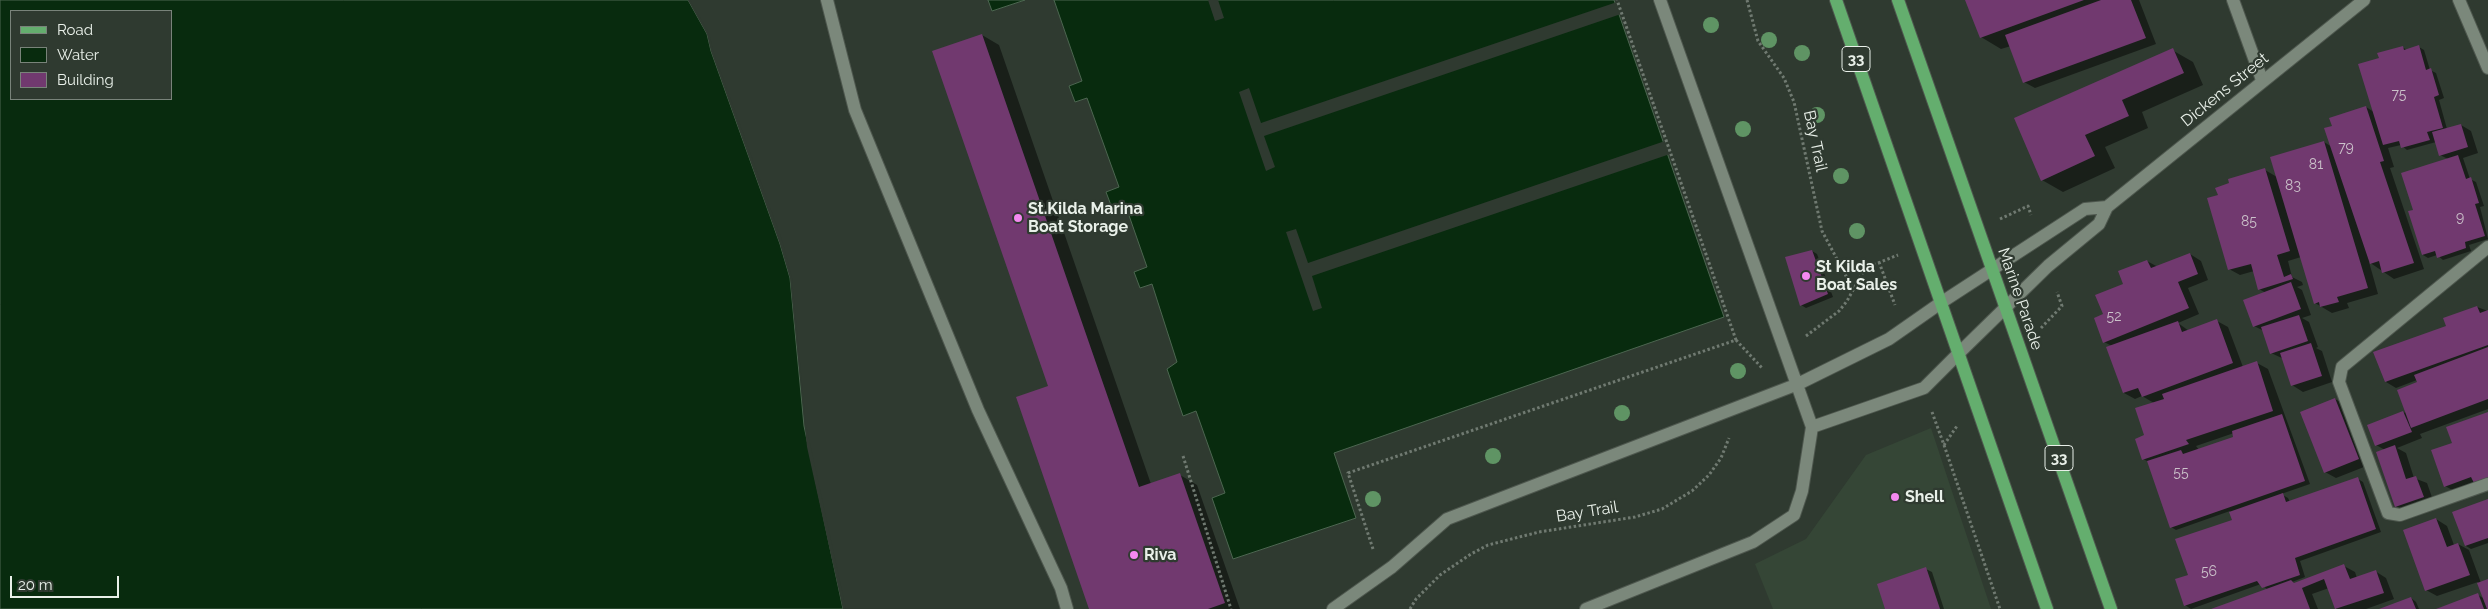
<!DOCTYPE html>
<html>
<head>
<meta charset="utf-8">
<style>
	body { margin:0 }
	#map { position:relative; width:2488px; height:609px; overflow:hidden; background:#2f3a30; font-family:Raleway,sans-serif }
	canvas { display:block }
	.legend { position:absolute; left:10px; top:10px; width:162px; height:90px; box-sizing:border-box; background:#2f3a30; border:1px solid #79837a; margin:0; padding:6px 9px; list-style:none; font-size:15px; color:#e9f0e9 }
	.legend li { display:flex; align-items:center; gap:10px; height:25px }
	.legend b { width:25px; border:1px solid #79837a }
	.scale { position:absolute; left:10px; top:576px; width:109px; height:22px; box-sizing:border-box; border:2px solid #e9f0e9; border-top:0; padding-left:6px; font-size:15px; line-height:18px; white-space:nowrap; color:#e9f0e9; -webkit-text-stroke:4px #2f3a30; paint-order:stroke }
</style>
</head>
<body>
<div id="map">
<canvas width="2488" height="609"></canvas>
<ul class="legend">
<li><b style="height:6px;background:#64ae6e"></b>Road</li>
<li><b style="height:14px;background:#082b0e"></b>Water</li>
<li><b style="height:14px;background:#71396f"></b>Building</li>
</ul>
<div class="scale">20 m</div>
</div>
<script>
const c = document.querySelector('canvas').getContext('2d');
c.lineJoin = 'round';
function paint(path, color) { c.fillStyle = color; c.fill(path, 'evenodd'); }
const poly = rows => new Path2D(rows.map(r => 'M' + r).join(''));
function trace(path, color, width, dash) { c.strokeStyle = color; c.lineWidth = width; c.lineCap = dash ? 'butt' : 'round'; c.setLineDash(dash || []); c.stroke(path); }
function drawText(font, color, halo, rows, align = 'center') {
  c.font = font + ' Raleway,sans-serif'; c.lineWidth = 4.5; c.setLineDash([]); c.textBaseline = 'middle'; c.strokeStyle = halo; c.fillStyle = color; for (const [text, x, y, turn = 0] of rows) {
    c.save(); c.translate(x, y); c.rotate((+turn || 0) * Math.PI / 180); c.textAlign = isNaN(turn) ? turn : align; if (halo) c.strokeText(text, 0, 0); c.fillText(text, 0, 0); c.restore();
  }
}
const built = poly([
	[1931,428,1991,609,1773,609,1755,564,1806,539,1866,455]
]);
const water = poly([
	[0,0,688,0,707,34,711,51,780,244,790,278,804,426,843,609,0,609,0,0],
	[11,11,171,11,171,99,11,99,11,11],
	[988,0,1025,0,992,11,988,0],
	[1054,0,1614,0,1724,317,1334,453,1356,518,1233,559,1212,498,1225,493,1196,411,1183,416,1167,369,1177,362,1152,284,1140,288,1134,272,1147,267,1125,204,1112,208,1106,192,1119,187,1087,98,1075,102,1069,86,1082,81,1054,0]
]);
const pier = poly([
	[688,0,690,0,709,33,713,50,783,243,792,278,806,425,846,609,843,609,807,447,790,278,780,244,711,51,707,34],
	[1208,0,1218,0,1224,18,1215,21],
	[1617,2,1621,14,1264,136,1275,167,1266,171,1239,92,1249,88,1261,123],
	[1665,141,1670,154,1312,276,1322,308,1313,311,1286,232,1296,229,1308,263]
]);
const shadow = poly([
	[1967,0,2139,0,2156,44,2035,88,2024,82,2011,46,2001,49,1981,37],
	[982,35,999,45,1151,484,1180,475,1197,485,1240,609,1091,609],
	[2402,47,2407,50,2419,47,2424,50,2430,70,2436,73,2444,98,2439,100,2447,129,2461,125,2471,131,2478,153,2463,158,2470,179,2476,182,2484,206,2480,207,2488,239,2469,245,2471,251,2443,260,2437,255,2428,258,2423,255,2414,211,2448,159,2440,155,2436,142,2407,150,2401,145,2388,148,2394,167,2390,168,2424,269,2394,279,2369,262,2378,294,2347,303,2349,308,2332,313,2315,303,2301,257,2288,261,2292,277,2302,282,2303,285,2297,287,2302,290,2311,315,2302,318,2309,322,2318,347,2316,348,2322,351,2332,382,2303,392,2292,385,2284,359,2271,353,2264,331,2254,326,2266,293,2259,289,2254,271,2240,275,2229,269,2219,196,2265,170,2277,177,2324,142,2332,147,2333,127,2366,107,2374,112,2380,58],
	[2172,50,2193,62,2203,85,2142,112,2148,128,2105,147,2115,168,2063,192,2042,180,2015,119],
	[1812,251,1817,254,1833,297,1806,308,1801,305],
	[2190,254,2201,261,2208,280,2188,288,2199,314,2178,323,2189,331,2217,321,2228,327,2243,367,2257,363,2268,369,2310,484,2281,494,2288,498,2290,502,2358,479,2363,482,2381,532,2300,561,2305,577,2292,582,2296,584,2344,566,2355,572,2357,578,2375,571,2386,578,2394,599,2366,609,2336,609,2329,588,2312,594,2318,609,2214,609,2268,590,2261,584,2191,609,2185,605,2189,576,2234,521,2230,511,2176,530,2171,527,2149,462,2143,459,2154,403,2142,396,2135,399,2124,393,2112,346,2104,342,2105,315,2125,285,2147,261,2158,267],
	[2234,433,2235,438,2199,450,2196,446],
	[2477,307,2488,311,2488,409,2420,434,2422,438,2397,448,2406,453,2414,478,2427,483,2434,503,2407,512,2396,506,2385,450,2376,445,2369,426,2406,412,2418,383,2417,380,2396,388,2386,382,2447,326],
	[2335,399,2346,405,2369,465,2336,478,2325,472],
	[2488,413,2488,487,2456,492,2445,486],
	[2488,500,2488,543,2471,549,2466,546],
	[2436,519,2447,526,2454,545,2458,544,2469,550,2481,583,2488,580,2488,609,2439,609,2478,595,2485,599,2478,582,2437,596,2426,590],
	[1926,569,1932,572,1944,609,1886,609],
	[2411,598,2416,602,2419,609,2382,609]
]);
const building = poly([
	[1965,0,2084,0,1980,38],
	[2101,0,2131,0,2146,38,2023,83,2005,35],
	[982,34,1139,487,1180,473,1225,603,1208,609,1089,609,1016,397,1048,386,932,51],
	[2419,45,2426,70,2431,68,2439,95,2434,97,2443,128,2427,132,2430,140,2401,148,2399,141,2383,145,2358,64,2379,58,2377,53,2403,46,2404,50],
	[2173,48,2184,73,2122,100,2129,116,2085,135,2095,156,2041,181,2014,118],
	[2366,106,2384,161,2380,162,2414,263,2382,273,2379,261,2370,264,2324,128,2332,126,2329,118],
	[2461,124,2468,147,2439,156,2432,132],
	[2324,141,2368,288,2337,297,2339,302,2320,307,2319,302,2314,304,2270,157],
	[2458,155,2466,179,2471,177,2479,203,2475,204,2485,236,2465,242,2466,248,2437,258,2435,251,2422,255,2408,211,2413,210,2401,173],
	[2265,168,2290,251,2277,255,2284,277,2291,274,2293,279,2258,290,2251,264,2228,270,2207,198,2218,195,2215,188,2229,183,2228,179],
	[1812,250,1828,294,1800,306,1785,257],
	[2190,253,2198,274,2178,282,2189,308,2103,343,2094,318,2103,314,2095,295,2123,284,2118,271,2147,260,2151,268],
	[2291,282,2301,309,2253,327,2243,300],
	[2477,306,2480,313,2488,310,2488,345,2385,382,2373,352,2446,326,2443,318],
	[2299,315,2308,341,2270,354,2261,327],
	[2217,319,2233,363,2142,397,2138,388,2123,393,2106,347,2178,321,2182,332],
	[2311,343,2322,376,2291,386,2280,353],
	[2488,347,2488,399,2411,428,2397,390,2417,382,2414,375],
	[2257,361,2273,411,2186,440,2189,444,2142,460,2135,439,2144,435,2135,408,2164,399,2162,394],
	[2335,398,2359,459,2324,473,2300,412],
	[2403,411,2412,432,2375,446,2367,425],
	[2488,412,2488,478,2474,483,2471,477,2444,487,2431,450,2452,443,2446,427],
	[2282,414,2305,481,2170,528,2147,461,2181,450,2183,454,2233,437,2232,431],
	[2395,445,2406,479,2416,476,2424,497,2395,507,2376,452],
	[2358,477,2376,529,2295,558,2300,575,2262,588,2257,581,2184,606,2175,579,2188,575,2175,539,2232,520,2229,512,2283,493,2286,502],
	[2488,499,2488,538,2465,546,2452,512],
	[2436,518,2447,547,2458,543,2470,575,2425,591,2403,530],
	[2344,564,2350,579,2376,570,2384,593,2335,609,2324,579,2302,588,2310,609,2211,609,2291,580,2294,583],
	[1926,567,1940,609,1885,609,1877,584],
	[2488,579,2488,609,2487,609,2477,583],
	[2478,593,2484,609,2436,609],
	[2411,597,2416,609,2379,609]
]);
const path = poly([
	[1747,0,1758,41,1784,78,1794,102,1822,231,1853,289],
	[2000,219,2028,206,2031,215],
	[1879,262,1895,305],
	[2041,328,2062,306,2057,292],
	[1806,336,1839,311,1847,301,1863,272,1873,265,1898,255],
	[1736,340,1763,369],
	[1932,412,1944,445,1957,426],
	[1944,445,2000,609],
	[1183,456,1231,609],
	[1373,549,1348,473,1736,340,1617,0],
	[1410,609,1416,599,1440,575,1471,554,1488,545,1539,532,1635,517,1662,509,1692,491,1709,475,1721,458,1729,438]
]);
const lane = poly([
	[827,0,855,110,978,410,1061,588,1067,609],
	[2233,0,2262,80],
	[2488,247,2342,367,2339,382,2388,513,2400,515,2488,484],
	[1812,427,1924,388,1959,353],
	[1333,609,1392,567,1447,519,1798,384,1889,339,1942,302],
	[1586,609,1753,542,1794,515,1802,491,1812,427,1660,0]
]);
const street = poly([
	[2459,0,2488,68],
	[1942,302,2085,209,2107,207],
	[1959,353,2048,266,2099,224,2107,207,2364,0]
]);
const primary = poly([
	[1836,0,2047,609],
	[1898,0,2111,609]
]);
const trees = [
	[1711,25],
	[1769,40],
	[1802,53],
	[1817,115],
	[1743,129],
	[1841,176],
	[1857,231],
	[1738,371],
	[1622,413],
	[1493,456],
	[1373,499]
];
const markers = [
	[1018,218,5,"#f489f0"],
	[1806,276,5,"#f489f0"],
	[1895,497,5,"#f489f0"],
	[1134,555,5,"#f489f0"]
];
const numberNames = [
	["75",2399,95],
	["79",2346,148],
	["81",2316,165],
	["83",2293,186],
	["9",2460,218],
	["85",2249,222],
	["52",2114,317],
	["55",2181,473],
	["56",2209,572]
];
const shields = [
	[1856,59,28],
	[2059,458,28]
];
const shieldNames = [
	["33",1856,59],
	["33",2059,458]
];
const streetNames = [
	["Dickens Street",2225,90,-39],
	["Bay Trail",1815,141,78],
	["Marine Parade",2020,299,71],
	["Bay Trail",1587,512,-9]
];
const poiNames = [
	["St.Kilda Marina",1028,209],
	["Boat Storage",1028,227],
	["St Kilda",1816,267],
	["Boat Sales",1816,285],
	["Shell",1905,497],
	["Riva",1144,555]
];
paint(built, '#354636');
paint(water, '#082b0e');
trace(water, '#4c6650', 1);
paint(pier, '#2f3a30');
paint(shadow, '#0007');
paint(building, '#71396f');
trace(lane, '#4e574e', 14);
trace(street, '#4e574e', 14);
trace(primary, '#4e574e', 14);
trace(path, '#707a71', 3, [2.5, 2.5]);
trace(lane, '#7b887b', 12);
trace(street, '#7b887b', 12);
trace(primary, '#64ae6e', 12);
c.fillStyle = '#5f9464';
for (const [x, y] of trees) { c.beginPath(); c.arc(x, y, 8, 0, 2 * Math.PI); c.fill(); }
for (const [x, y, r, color] of markers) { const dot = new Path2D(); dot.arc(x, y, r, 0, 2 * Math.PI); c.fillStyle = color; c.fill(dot); trace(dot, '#2f3a30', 2); }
drawText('14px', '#cbc2ca', null, numberNames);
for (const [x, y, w] of shields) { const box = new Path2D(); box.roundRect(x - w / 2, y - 12.5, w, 25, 4); c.fillStyle = '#2f3a30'; c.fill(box); trace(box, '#e9f0e9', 1); }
drawText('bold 15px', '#e9f0e9', null, shieldNames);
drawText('16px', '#e9f0e9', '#2f3a30', streetNames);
drawText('bold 16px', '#e9f0e9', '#2f3a30', poiNames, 'left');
</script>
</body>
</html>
